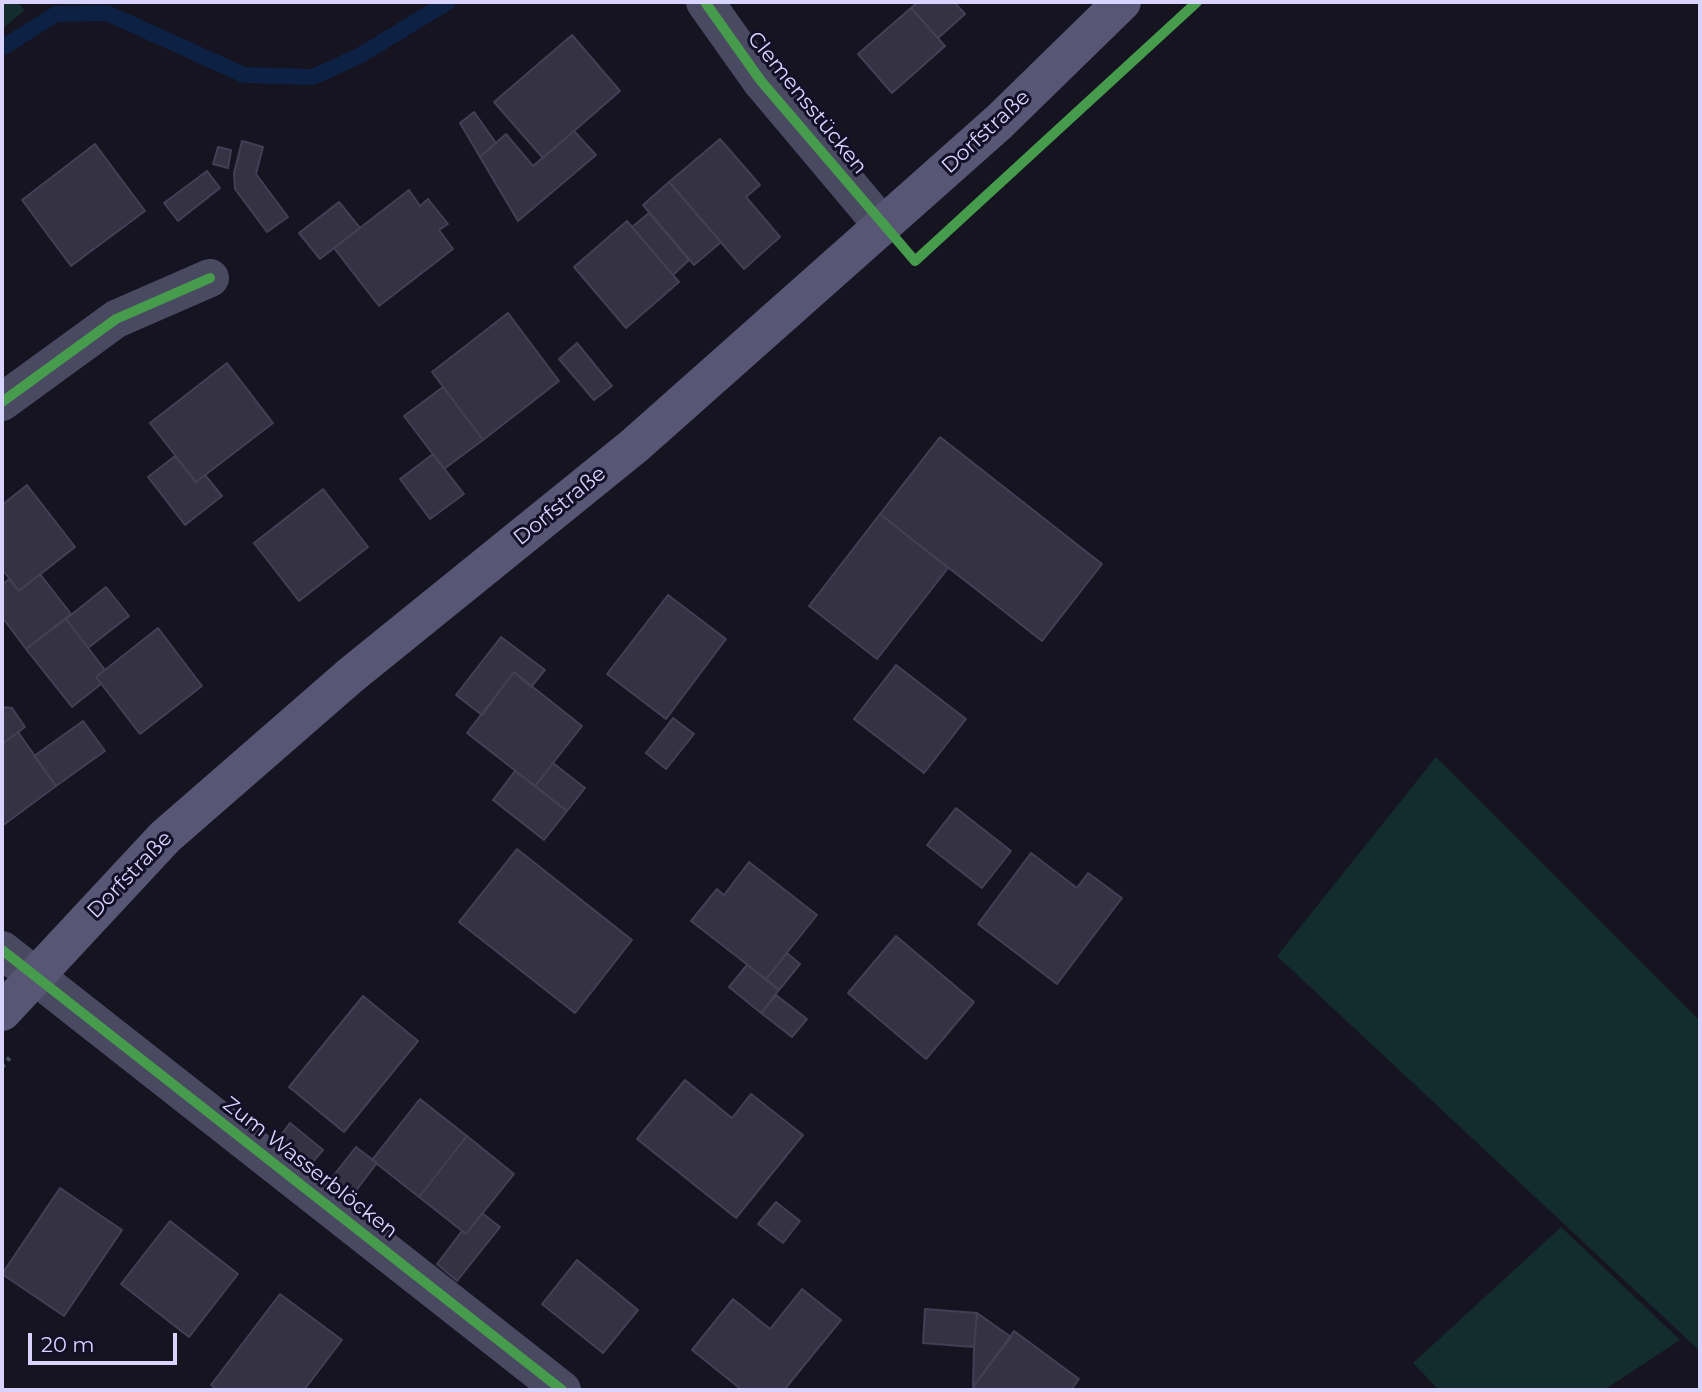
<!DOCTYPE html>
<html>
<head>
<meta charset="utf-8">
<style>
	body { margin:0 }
	#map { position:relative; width:1702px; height:1392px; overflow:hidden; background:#161421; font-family:Montserrat,sans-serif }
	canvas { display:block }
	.frame { position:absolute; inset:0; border:4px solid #d9d4ff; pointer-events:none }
	.scale { position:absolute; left:28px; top:1333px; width:149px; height:32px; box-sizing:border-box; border:4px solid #d9d4ff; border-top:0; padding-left:9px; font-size:21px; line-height:24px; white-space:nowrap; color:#d9d4ff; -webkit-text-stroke:5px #130f26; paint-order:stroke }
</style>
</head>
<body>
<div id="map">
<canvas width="1702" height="1392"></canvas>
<div class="frame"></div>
<div class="scale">20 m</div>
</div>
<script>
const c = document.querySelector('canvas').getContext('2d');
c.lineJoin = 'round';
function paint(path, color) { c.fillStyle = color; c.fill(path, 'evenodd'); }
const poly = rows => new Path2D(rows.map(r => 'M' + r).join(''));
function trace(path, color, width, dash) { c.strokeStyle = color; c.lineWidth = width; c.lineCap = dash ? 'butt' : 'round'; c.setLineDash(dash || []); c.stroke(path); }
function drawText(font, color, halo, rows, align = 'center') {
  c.font = font + ' Montserrat,sans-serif'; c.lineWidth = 6; c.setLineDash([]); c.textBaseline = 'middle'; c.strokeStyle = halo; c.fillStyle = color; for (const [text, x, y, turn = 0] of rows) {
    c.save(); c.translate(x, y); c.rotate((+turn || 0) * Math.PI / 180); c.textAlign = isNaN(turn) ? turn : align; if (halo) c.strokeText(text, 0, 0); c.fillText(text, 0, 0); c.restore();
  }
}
const green = poly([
	[2,2,17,2,25,10,2,29],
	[1436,757,1700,1021,1700,1351,1277,956],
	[1561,1227,1680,1340,1604,1390,1439,1390,1413,1363]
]);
const stream = poly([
	[2,48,56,14,107,13,244,75,313,77,359,56,448,2]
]);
const building = poly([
	[918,2,954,2,965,14,938,38,911,8,918,2],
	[911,8,945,46,892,93,858,54,911,8],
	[572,35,620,91,543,158,494,102,572,35],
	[474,112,496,143,480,157,460,123,474,112],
	[574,131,596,155,518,221,480,157,506,134,533,166,574,131],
	[720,139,760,185,746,197,780,237,744,269,669,182,720,139],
	[242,141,263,147,256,174,288,217,267,232,235,189,234,173,242,141],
	[95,144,145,211,71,266,22,200,95,144],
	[218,147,231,150,228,168,213,164,218,147],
	[207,171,220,188,178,221,164,203,207,171],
	[669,182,721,242,694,265,643,205,669,182],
	[409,190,420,206,428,199,448,224,439,230,453,249,379,306,334,248,409,190],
	[339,202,360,228,320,259,299,233,339,202],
	[649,213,689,260,673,275,632,227,649,213],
	[627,221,679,282,626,328,574,267,627,221],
	[508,313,559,381,483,440,432,372,508,313],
	[577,343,612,386,594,400,559,359,577,343],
	[227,363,273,423,196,482,150,423,227,363],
	[443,387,483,440,444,469,404,416,443,387],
	[940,437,1102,564,1042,641,880,514,940,437],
	[433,454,464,494,430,519,400,479,433,454],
	[175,456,196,482,205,475,222,496,185,525,148,477,175,456],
	[27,485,75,547,19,591,2,569,2,505,27,485],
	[323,489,368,547,299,601,254,543,323,489],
	[880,514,948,568,877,659,809,606,880,514],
	[40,574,71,614,26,649,2,617,2,585,9,579,19,591,40,574],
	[106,587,129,616,88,648,66,619,106,587],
	[668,595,726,639,666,719,607,674,668,595],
	[66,619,105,670,96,677,101,684,72,707,26,649,66,619],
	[158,628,202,686,140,734,96,677,158,628],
	[501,637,545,670,531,687,514,672,482,715,456,695,501,637],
	[896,665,966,719,924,773,854,719,896,665],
	[514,672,582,726,535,786,467,733,514,672],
	[2,707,12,708,25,727,2,744,2,707],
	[673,718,694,734,666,769,646,753,673,718],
	[83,721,105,751,56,786,34,756,83,721],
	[18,732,56,786,2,826,2,744,18,732],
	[553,763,585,788,567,811,535,786,553,763],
	[515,771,567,811,544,840,493,800,515,771],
	[956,808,1011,851,982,888,927,845,956,808],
	[517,849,632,940,575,1013,459,922,517,849],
	[1031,853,1077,888,1088,873,1122,898,1057,984,978,924,1031,853],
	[749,862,817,915,766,979,691,921,717,889,724,895,749,862],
	[896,936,974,1002,926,1059,848,993,896,936],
	[787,953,800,964,779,990,766,979,787,953],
	[747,965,779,990,761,1013,729,987,747,965],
	[776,995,807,1019,792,1037,761,1013,776,995],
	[363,996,418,1041,344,1132,289,1087,363,996],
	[685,1080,732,1118,751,1094,803,1135,736,1218,637,1139,685,1080],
	[420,1099,467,1136,419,1197,372,1160,420,1099],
	[290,1123,323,1150,310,1165,278,1139,290,1123],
	[467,1136,514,1174,466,1234,419,1197,467,1136],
	[356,1147,377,1163,351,1197,330,1180,356,1147],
	[60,1188,122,1230,64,1316,2,1274,60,1188],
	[776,1202,800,1221,783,1243,758,1224,776,1202],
	[482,1213,500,1227,457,1281,437,1264,462,1231,466,1234,482,1213],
	[170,1221,238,1274,189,1337,121,1284,170,1221],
	[577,1260,638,1310,603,1353,542,1304,577,1260],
	[802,1289,841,1320,784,1390,742,1390,692,1350,733,1299,770,1329,802,1289],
	[280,1294,342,1340,304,1390,218,1390,211,1385,280,1294],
	[925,1309,977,1313,974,1347,923,1343,925,1309],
	[977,1313,1011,1337,973,1387,974,1347,977,1313],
	[1014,1331,1079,1379,1071,1390,978,1390,973,1387,1014,1331]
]);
const path = poly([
	[2,1067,11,1056]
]);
const street = poly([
	[705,2,761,81,883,226],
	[2,402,116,319,210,278],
	[2,950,562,1390]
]);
const secondary = poly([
	[2,1012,165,837,351,675,634,446,999,122,1122,2]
]);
const cycleway = poly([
	[705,2,761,81,915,261,1197,2],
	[2,402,116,319,210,278],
	[2,950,562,1390]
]);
const streetNames = [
	["Clemensstücken",807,103,51],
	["Dorfstraße",986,132,-43],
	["Dorfstraße",560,506,-39],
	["Dorfstraße",130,875,-46],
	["Zum Wasserblöcken",310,1168,38]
];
paint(green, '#132c2d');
trace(stream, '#0d2144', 16);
paint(building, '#343243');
trace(building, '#433f54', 2);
trace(path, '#44505f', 4.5, [3.5, 5]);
trace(street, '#4a4962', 38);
trace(secondary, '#575674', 38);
trace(cycleway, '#469c4c', 10);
drawText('21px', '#d9d4ff', '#130f26', streetNames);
</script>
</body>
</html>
